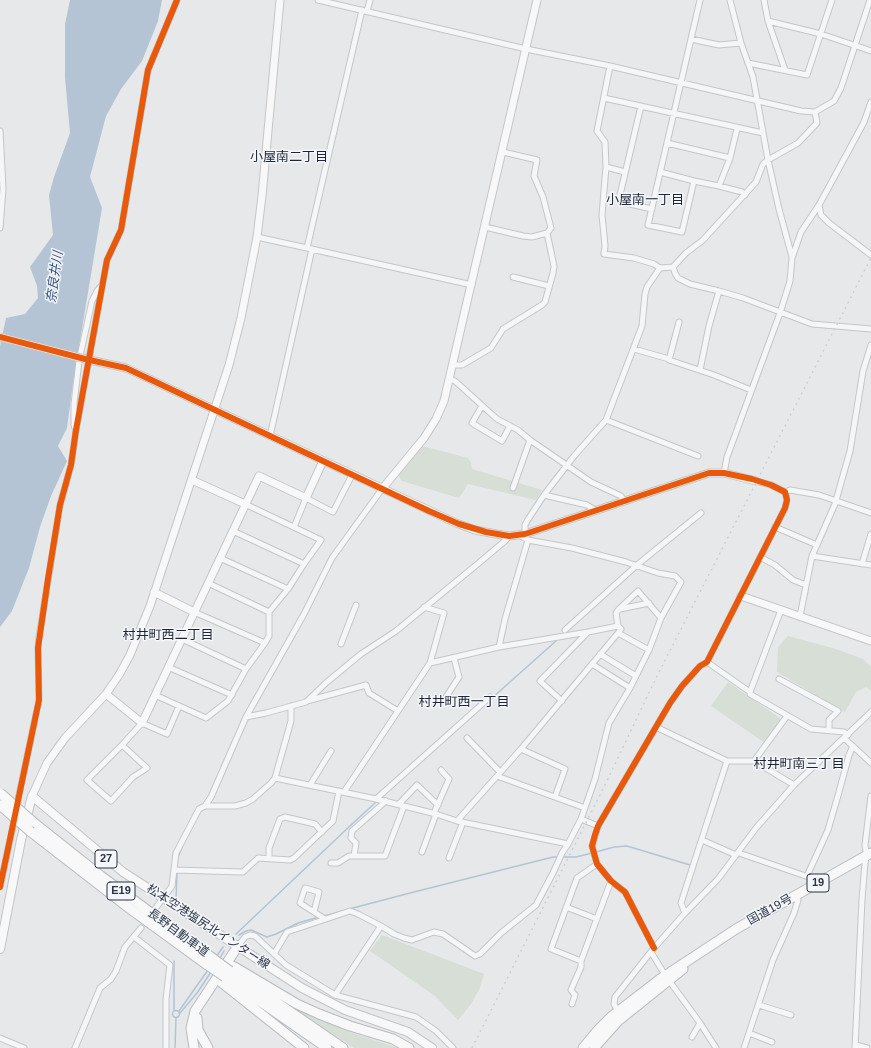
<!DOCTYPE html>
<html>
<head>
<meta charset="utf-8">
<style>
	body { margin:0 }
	canvas { display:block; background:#e6e8ea }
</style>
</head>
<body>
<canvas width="871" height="1048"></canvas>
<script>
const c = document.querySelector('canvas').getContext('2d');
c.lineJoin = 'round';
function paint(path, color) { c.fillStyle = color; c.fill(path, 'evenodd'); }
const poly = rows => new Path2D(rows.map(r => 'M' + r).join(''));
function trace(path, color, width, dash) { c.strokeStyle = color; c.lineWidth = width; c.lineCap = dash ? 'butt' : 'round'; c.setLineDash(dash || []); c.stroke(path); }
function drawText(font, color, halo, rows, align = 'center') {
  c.font = font + ' Helvetica,"Noto Sans JP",sans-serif'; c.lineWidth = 3; c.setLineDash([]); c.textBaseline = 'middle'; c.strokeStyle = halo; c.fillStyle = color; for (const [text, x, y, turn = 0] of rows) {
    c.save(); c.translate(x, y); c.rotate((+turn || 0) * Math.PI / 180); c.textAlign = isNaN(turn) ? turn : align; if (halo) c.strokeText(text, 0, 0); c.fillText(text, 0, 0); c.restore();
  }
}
const green = poly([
	[422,446,468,458,471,463,472,469,542,490,536,500,468,484,459,498,402,481,399,476,400,472],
	[788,636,836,649,863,659,871,667,871,691,866,687,856,692,845,712,777,672,778,647],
	[728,682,781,719,765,743,711,706],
	[382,935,484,974,479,990,471,1004,458,1020,435,996,370,951],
	[288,1005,346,1031,398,1048,354,1048]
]);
const water = poly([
	[70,0,162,0,158,21,142,61,121,89,106,116,90,177,102,208,73,383,67,428,58,446,67,461,51,496,40,527,29,568,12,611,0,627,0,346,6,318,25,314,38,298,37,286,30,267,53,235,49,195,54,177,70,133,65,77,65,24]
]);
const stream = poly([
	[492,698,556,641],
	[596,852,614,847,627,846,690,865],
	[178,857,183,845],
	[176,899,177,872],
	[349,909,410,893,553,857,576,857,592,853],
	[324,916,346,910],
	[236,934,351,825,377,801],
	[239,935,246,931,251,930,267,937,276,934,298,923,319,917],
	[216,957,223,947],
	[220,958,224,951],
	[174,961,174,1011],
	'172.5 1014a3.5 3.5 0 1 1 7 0a3.5 3.5 0 1 1-7 0Z',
	[179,1011,208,970],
	[180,1013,197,993,211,972],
	[175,1048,176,1017]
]);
const street = poly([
	[318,0,526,49,610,66,801,111,815,112,834,101,841,88,870,0],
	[700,0,648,225,682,232,694,181,719,186,730,158,737,129],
	[730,0,741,43,753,77,768,160,779,209,792,257],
	[764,0,768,21,785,70],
	[362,10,307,248,472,285],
	[367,11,370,0],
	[768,21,821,34,871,51],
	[691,39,719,45,741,43],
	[748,63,807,75,832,0],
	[610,66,597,131,605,142,606,167,602,215,605,246,604,254,634,258,654,264,660,268,673,267,686,253,703,240,756,182,763,164,768,160,798,143,817,123,815,112],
	[604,98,763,133],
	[641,106,619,199,621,202,652,209],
	[0,131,3,189,0,228],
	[667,143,730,158],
	[606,167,625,172],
	[660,172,694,181],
	[719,186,742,192,745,195],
	[819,205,821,215,829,223,871,255],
	[485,227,523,236,532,237,547,233],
	[257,237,307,248],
	[673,267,675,273,678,278,690,284,719,291,743,298,812,324,871,329],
	[513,277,549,286],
	[679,322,669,360,714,375,751,390],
	[634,349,669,359],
	[454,365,462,365,491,348,503,329,542,305,545,302,553,273,554,266,547,233,551,228,543,197,534,176,537,160,503,152],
	[700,370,709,326,719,291],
	[450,379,455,381,497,419,518,430,530,440,591,482,621,496,624,501],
	[482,406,472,423,502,441,510,426],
	[606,420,698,456],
	[75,428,74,425,74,404,79,361,92,301,97,291,101,286],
	[270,436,312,249],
	[724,473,727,457,780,313,790,281,792,258,801,232,819,205,856,137,864,122,871,102],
	[513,488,530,440],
	[785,492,790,490,819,495,871,513],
	[544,495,587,505,595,510],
	[294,527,306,498,333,512,352,475],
	[775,527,817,545],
	[233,531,304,564],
	[525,534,525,525,527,521,544,495,574,456,606,420,642,326,645,294,647,287,660,268],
	[812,556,871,565],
	[760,557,775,565,793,580,806,585],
	[220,558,288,589],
	[862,564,871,534],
	[208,583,269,612],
	[620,609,649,603],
	[194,612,265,643],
	[800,616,812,556,835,504,850,451,863,371,871,345],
	[565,630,637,565,701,513],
	[618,633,649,650],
	[182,639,246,669],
	[341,644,356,605],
	[499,647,505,619,528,540],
	[600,654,636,676],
	[707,662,750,692,750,694,811,729,844,732,848,735],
	[430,663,499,647,588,632,618,626],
	[592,664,630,688],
	[168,667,232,695],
	[779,679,838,711,829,720,829,730],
	[750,692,781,610],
	[155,695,206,718,228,701,246,669,265,643,269,636,269,612,288,589,304,564,321,540,245,504],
	[446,697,459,677,454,658],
	[307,701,366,685,369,693,398,711],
	[562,701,540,681,587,633],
	[246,717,266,713,306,702,327,682,361,654,396,631,480,562,506,540,509,536],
	[656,727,727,761,754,761,787,716],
	[467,738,500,772],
	[844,738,871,763],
	[122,745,147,768,133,777,111,801,87,780,122,745,142,723,167,734,179,706],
	[521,749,565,769,555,797],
	[754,761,794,785],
	[497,776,585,808],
	[275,778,376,799,436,814,457,821,568,844],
	[310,785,331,751],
	[344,792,430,663,444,613,424,607],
	[376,799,490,697],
	[399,804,417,785,438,805],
	[205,806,211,797,246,717,304,614,332,558,382,489],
	[16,809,39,700,38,648,39,637,60,505,71,465,76,430,107,260,121,230,148,70,177,0],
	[434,813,449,779,441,770],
	[581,819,598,826],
	[457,821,521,749,618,633,621,629,618,626,616,613,619,609,638,591,661,618],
	[702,840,736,855],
	[422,852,436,814],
	[739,853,820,881],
	[354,856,356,843,351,838,352,831,386,801],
	[269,858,269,848,280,819,285,817,315,824,322,832],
	[449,858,463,822],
	[331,863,338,863,349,856,385,856,404,806],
	[174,870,243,872,258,858,290,860,294,858,333,821,339,791],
	[807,876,828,830,839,792,849,755,853,746],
	[0,887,15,817],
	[566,907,597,919],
	[155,909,172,886,176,853,199,809,205,806,235,806,246,803,253,799,271,783,275,778,291,721,291,706],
	[314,912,319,892,305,888,300,903,314,912,325,919],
	[685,913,681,903,727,761],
	[134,937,170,965,166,999,166,1048],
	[238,946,245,937,250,935,255,936,286,965,335,995,416,1017,436,1031,453,1048],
	[654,948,625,892,611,881,597,864,592,846,598,826,670,703,682,686,700,666,707,662,785,508,787,500,785,492,771,485,756,481],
	[651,952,665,975,700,1023,716,1048],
	[274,954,287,932,350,911,358,914,381,926],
	[581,961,551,949,577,878,597,864],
	[335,995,381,926,394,934,404,938,412,940,434,932,443,934,475,956,480,954,501,933,536,905,553,873,562,853,568,844,581,819,595,779,609,723,630,688,649,650,661,618,681,582,675,576,658,573,626,562,572,548,528,540,519,535],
	[572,1004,575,995,571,990,581,967,581,961,611,881],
	[759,1005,791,1015],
	[619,1013,614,1004,615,997,654,948,685,913,718,879,756,828,794,785,871,712],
	[749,1033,772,1042],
	[692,1037,700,1023],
	[0,1038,24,1048],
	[856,1045,867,1048],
	[75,1048,100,988,111,979,116,971,125,947,141,928],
	[744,1048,773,960,794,913,798,900,797,895],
	[855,1048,862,899,866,851,865,845,871,796]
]);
const secondary = poly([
	[85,359,126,368,456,523,475,530,496,534,509,536,525,534,709,473,724,473,756,481],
	[192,480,245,504],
	[382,489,424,438,436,419,444,401,537,0],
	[154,592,194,612],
	[741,596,871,641],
	[106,694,142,723,259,476,306,498,323,461],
	[32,796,47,763,65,738,106,694,119,675,130,655,150,606,229,365,241,318,257,237,262,196,280,0]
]);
const primary = poly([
	[0,949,21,840,32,796,123,872,302,988,345,1010,408,1032,432,1048]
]);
const highway = poly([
	[33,822,101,876,211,957],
	[31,832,125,905,206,964],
	[233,966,297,1004,319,1014,350,1026,393,1039,409,1048],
	[231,971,343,1048],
	[225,977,327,1048],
	[221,982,304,1048],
	[197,1018,198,1030,208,1048],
	[194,1048,191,1028,195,1011,238,946],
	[583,1048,598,1030,612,1016,660,979,736,929,871,853],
	[594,1048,618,1021,683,969]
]);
const rail = poly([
	[472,1048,603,789,657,676,871,258]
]);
const secondaryBridge = poly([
	[0,337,85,359]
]);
const highwayBridge = poly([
	[0,793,33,822],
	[0,805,31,832],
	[211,957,230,971],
	[206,964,225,977]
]);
const cycleway = poly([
	[0,337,85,359,126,368,429,511,459,524,486,532,509,536,525,534,709,473,724,473,752,479,771,485,785,492,787,500,785,508,707,662,700,666,682,686,670,703,598,826,595,835,592,846,597,864,611,881,625,892,654,948],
	[0,887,39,700,38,648,48,579,60,505,71,465,76,430,107,260,121,230,148,70,177,0]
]);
const shields = [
	[106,859,22],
	[818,883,22],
	[121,891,28]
];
const shieldNames = [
	["27",106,859],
	["19",818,883],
	["E19",121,891]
];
const streetNames = [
	["国道19号",770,910,-29],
	["松本空港塩尻北インター線",208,927,33],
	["長野自動車道",178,933,36]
];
const neighbourhoodNames = [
	["小屋南二丁目",289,157],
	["小屋南一丁目",645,200],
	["村井町西二丁目",168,635],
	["村井町西一丁目",464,702],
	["村井町南三丁目",799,764]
];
const waterNames = [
	["奈良井川",55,277,-82]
];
paint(green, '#d6ded6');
paint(water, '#b4c4d5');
trace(stream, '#b4c4d5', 1.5);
trace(street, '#c4c6c8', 7);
trace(secondary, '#c4c6c8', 9);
trace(primary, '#c2c5c8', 10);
trace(highway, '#b8bbbf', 11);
trace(street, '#f5f6f7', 5);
trace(secondary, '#f8f8f8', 7);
trace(primary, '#f8f8f8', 8);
trace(highway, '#f8f8f8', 9);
trace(rail, '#cecfd2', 1.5, [2, 4]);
trace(secondaryBridge, '#c4c6c8', 9, []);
trace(highwayBridge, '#b8bbbf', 11, []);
trace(secondaryBridge, '#f8f8f8', 7);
trace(highwayBridge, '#f8f8f8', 9);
trace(cycleway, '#e8590c', 6);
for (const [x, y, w] of shields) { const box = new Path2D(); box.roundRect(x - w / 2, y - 9, w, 18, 3); c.fillStyle = '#f4f6f9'; c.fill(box); trace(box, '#2b3445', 1); }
drawText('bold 11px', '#2b3445', null, shieldNames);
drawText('12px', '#2b3445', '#f4f6f9', streetNames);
drawText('13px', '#1d2536', '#f4f6f9', neighbourhoodNames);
drawText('italic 13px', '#34527a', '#f4f6f9', waterNames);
</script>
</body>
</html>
